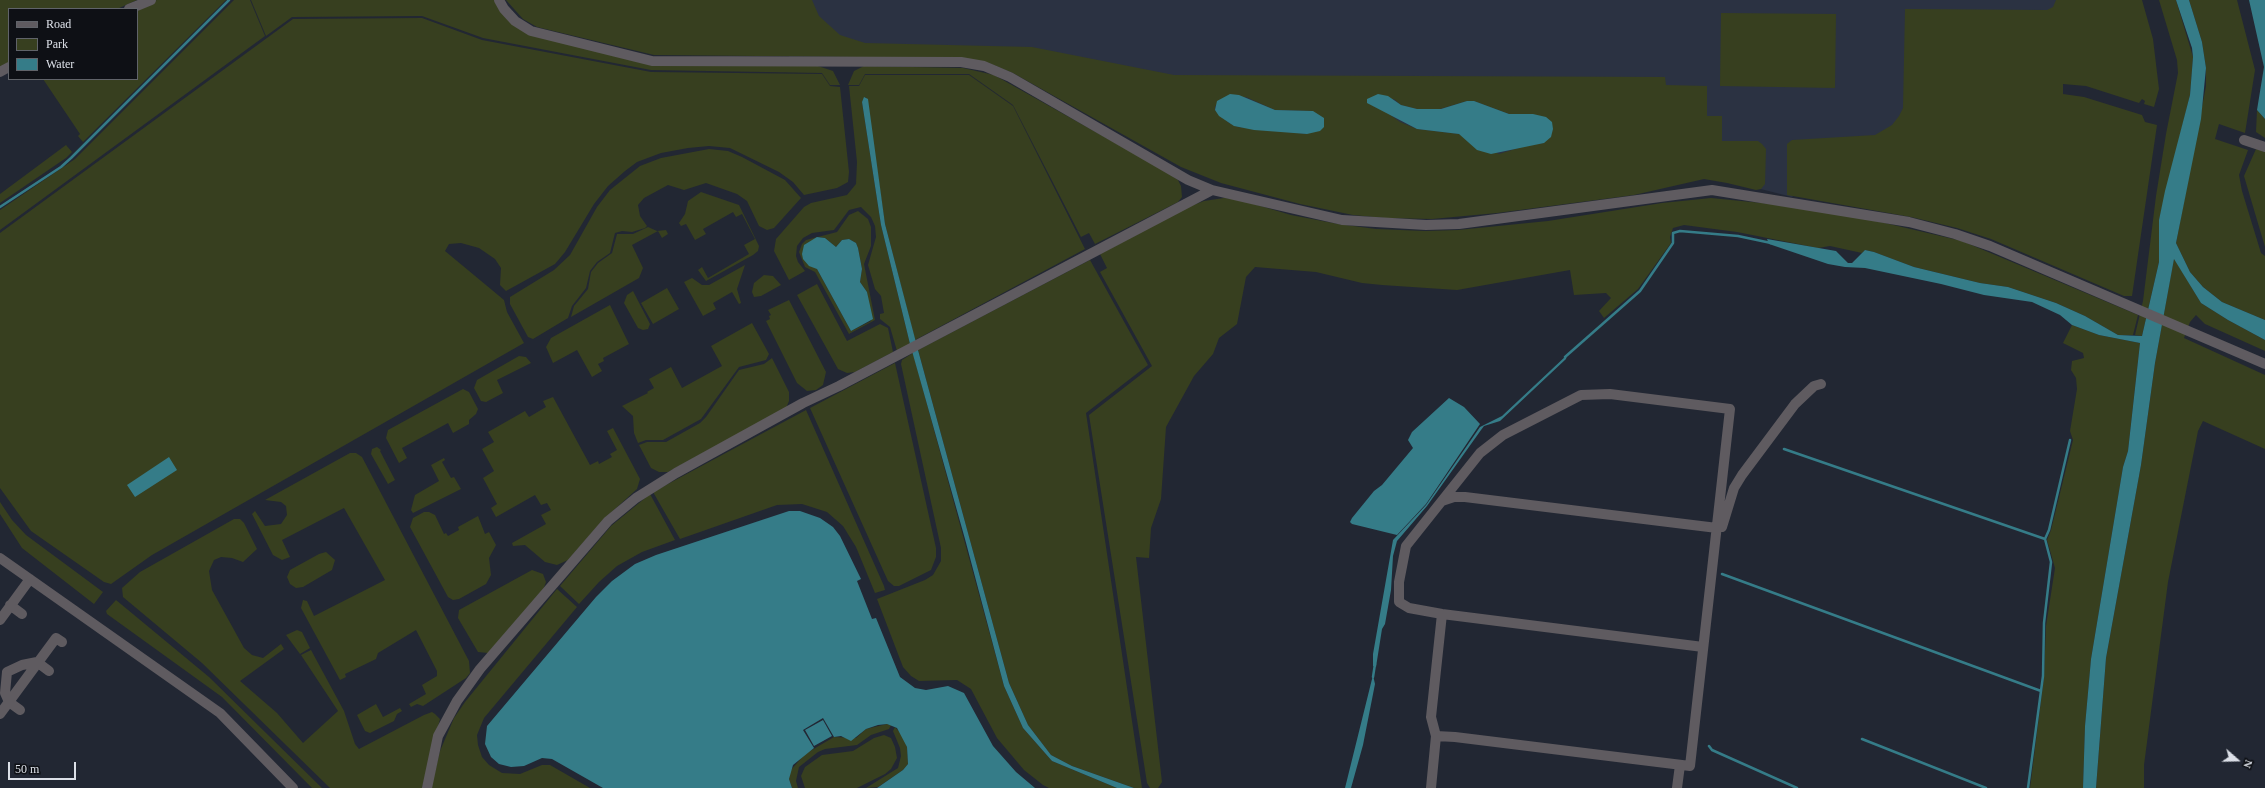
<!DOCTYPE html>
<html>
<head>
<meta charset="utf-8">
<style>
	body { margin:0 }
	#map { position:relative; width:2265px; height:788px; overflow:hidden; background:#222733; font-family:Georgia,serif }
	canvas { display:block }
	.legend { position:absolute; left:8px; top:8px; width:130px; height:72px; box-sizing:border-box; background:#0e1015; border:1px solid #606369; margin:0; padding:5px 7px; list-style:none; font-size:12px; color:#dce0e8 }
	.legend li { display:flex; align-items:center; gap:8px; height:20px }
	.legend b { width:20px; border:1px solid #606369 }
	.north { position:absolute; left:2217px; top:740px; width:40px; height:40px; -webkit-text-stroke:3px #0e1015; paint-order:stroke; rotate:110deg; font-size:11px; font-weight:700; line-height:16px; text-align:center; color:#dce0e8 }
	.north::after { content:''; display:block; margin:auto; width:14px; height:18px; background:#dce0e8; clip-path:polygon(50% 0,100% 100%,50% 72%,0 100%) }
	.scale { position:absolute; left:8px; top:762px; width:68px; height:18px; box-sizing:border-box; border:2px solid #dce0e8; border-top:0; padding-left:5px; font-size:12px; line-height:14px; white-space:nowrap; color:#dce0e8; -webkit-text-stroke:3px #0e1015; paint-order:stroke }
</style>
</head>
<body>
<div id="map">
<canvas width="2265" height="788"></canvas>
<ul class="legend">
<li><b style="height:5px;background:#5f5b60"></b>Road</li>
<li><b style="height:11px;background:#373f1f"></b>Park</li>
<li><b style="height:11px;background:#357c88"></b>Water</li>
</ul>
<div class="north">N</div>
<div class="scale">50 m</div>
</div>
<script>
const c = document.querySelector('canvas').getContext('2d');
c.lineJoin = 'round';
function paint(path, color) { c.fillStyle = color; c.fill(path, 'evenodd'); }
const poly = rows => new Path2D(rows.map(r => 'M' + r).join(''));
function trace(path, color, width, dash) { c.strokeStyle = color; c.lineWidth = width; c.lineCap = dash ? 'butt' : 'round'; c.setLineDash(dash || []); c.stroke(path); }
const built = poly([
	[790,0,2066,0,1905,121,1792,197,1706,175,1523,198,987,65,789,59]
]);
const green = poly([
	[0,0,137,0,117,9,9,9,9,64,0,68],
	[157,0,226,0,83,142,78,136,80,134,43,79,137,79,137,9,135,9],
	[234,0,250,0,265,36,0,230,0,210,75,159],
	[251,0,496,0,510,20,628,59,818,66,833,71,840,85,830,85,822,73,651,70,483,38,422,16,292,17,266,36],
	[506,0,812,0,819,16,840,35,865,43,1032,47,1174,75,1665,77,1666,85,1707,86,1707,116,1722,116,1722,141,1758,141,1762,144,1766,149,1765,184,1761,189,1756,190,1727,183,1704,179,1634,195,1497,213,1432,219,1384,218,1353,215,1300,204,1221,183,1181,167,1013,73,986,62,959,58,654,55,537,27,523,19],
	[1246,97,1275,110,1313,111,1307,134,1238,127,1229,123,1215,110,1215,106],
	[1394,99,1401,105,1417,109,1440,109,1467,101,1474,101,1509,114,1525,114,1544,143,1528,145,1499,154,1459,134,1417,129,1400,122,1382,109,1374,107],
	[2056,0,2142,0,2153,39,2159,89,2154,107,2144,104,2145,101,2142,99,2139,103,2086,86,2063,84,2063,94,2084,97,2142,115,2145,122,2157,125,2132,296,2124,296,1991,239,1957,228,1911,217,1787,195,1787,144,1792,140,1875,135,1892,125,1899,116,1903,108,1905,9,2047,10,2053,7],
	[2159,0,2176,0,2193,57,2190,95,2159,220,2159,262,2142,336,2135,335,2143,301,2156,196,2166,134,2178,73,2177,60],
	[2189,0,2237,0,2255,70,2245,133,2219,124,2215,139,2248,150,2239,175,2242,191,2261,253,2265,256,2265,320,2222,302,2203,287,2190,272,2176,243,2206,86,2206,68,2202,42],
	[1721,13,1836,14,1835,88,1720,86],
	[422,18,482,40,651,72,822,74,830,86,840,87,849,172,848,182,837,188,804,195,793,182,779,172,730,148,709,146,688,148,661,153,637,162,625,171,608,186,594,204,565,252,555,264,506,291,500,285,501,268,495,259,479,248,461,243,449,244,445,251,504,300,507,312,524,343,152,555,111,584,104,582,31,531,0,488,0,233,293,19],
	[864,66,963,68,994,75,1167,172,1178,180,1181,186,1182,197,1178,202,1095,244,1089,233,1081,237,1013,105,969,74,865,74,859,85,848,85,854,71],
	[865,75,969,75,1013,106,1085,249,915,340,885,224,866,97,862,102,881,225,910,344,897,351,890,327,880,319,880,314,884,313,881,296,875,289,868,265,876,237,875,226,871,217,861,207,849,210,834,230,812,233,803,238,797,246,796,256,798,262,805,271,789,280,774,251,776,239,804,207,811,203,847,195,856,184,857,162,849,86,859,86],
	[2257,110,2265,119,2265,138,2256,132],
	[66,145,72,152,66,158,0,203,0,194],
	[709,149,728,151,742,157,785,180,801,198,774,228,767,230,759,226,747,201,737,194,706,183,684,190,668,185,644,198,638,205,640,216,647,226,645,228,632,232,622,231,615,233,610,253,597,262,590,271,586,288,572,306,568,318,533,339,528,337,510,304,510,297,554,270,570,255,597,207,610,190,640,166,661,158],
	[2256,149,2265,152,2265,247,2244,176],
	[701,192,739,205,759,246,758,251,753,255,706,281,698,270,702,267,708,278,749,254,744,245,755,239,742,214,736,217,733,212,703,229,706,234,695,240,686,224,681,226,679,223,685,214,688,201],
	[1224,198,1237,199,1291,215,1338,224,1376,229,1425,231,1458,230,1548,221,1662,203,1711,198,1772,204,1872,220,1962,241,2138,315,2133,335,2118,335,2085,316,2056,303,2008,287,1980,283,1914,267,1874,252,1865,250,1862,253,1830,246,1818,248,1737,232,1684,225,1673,228,1670,237,1671,243,1638,289,1604,318,1599,311,1611,298,1606,293,1574,295,1570,270,1457,290,1382,285,1362,283,1316,272,1255,267,1246,277,1237,324,1219,338,1213,354,1194,376,1166,427,1161,499,1151,528,1149,558,1136,557,1162,782,1158,788,1150,788,1147,783,1089,415,1152,366,1100,272,1107,268,1100,254,1188,207,1204,201],
	[858,211,868,219,871,227,871,246,864,264,875,320,849,334,815,272,805,267,799,252,802,244,806,240,837,232,849,215],
	[817,237,825,238,836,247,842,240,849,239,856,243,858,248,862,269,860,282,867,292,871,321,851,331,817,269],
	[648,227,657,231,666,230,668,234,662,238,658,231,632,245,643,268,639,278,571,317,574,306,588,289,591,272,598,263,612,253,617,234,633,234],
	[2174,258,2201,303,2228,320,2265,340,2265,351,2205,324,2196,315,2190,322,2184,338,2265,375,2265,449,2203,421,2198,431,2168,582,2144,765,2144,788,2096,788,2106,658,2141,465,2155,363],
	[1090,260,1148,365,1086,413,1142,788,1134,788,1072,766,1051,755,1028,725,1009,683,918,350],
	[745,265,737,289,741,303,739,304,732,292,713,303,716,309,703,316,684,282,692,278,702,285,709,285],
	[764,275,773,276,781,285,761,296,754,297,752,292,754,283],
	[817,284,847,341,880,324,888,328,893,352,855,372,847,373,838,369,797,295],
	[667,288,679,309,653,324,641,303],
	[633,291,650,324,648,329,643,330,638,328,624,303,627,295],
	[789,300,826,372,823,385,816,390,807,391,797,383,766,321,770,319,769,316,771,315,768,310],
	[610,305,629,344,603,358,604,361,598,364,602,371,592,377,577,350,553,363,546,347,551,338],
	[752,323,769,354,766,360,739,367,701,419,663,440,646,440,638,443,634,433,633,416,622,406,648,393,647,392,654,388,649,379,671,367,682,388,722,366,711,346],
	[2072,325,2099,335,2140,343,2128,451,2123,467,2091,659,2085,726,2083,788,2030,788,2044,677,2046,626,2055,568,2047,540,2051,530,2073,440,2070,431,2077,389,2076,378,2071,370,2072,361,2084,358,2083,353,2063,343],
	[913,353,1004,686,1023,728,1052,761,1117,788,1049,788,1043,785,1024,770,997,738,971,689,957,680,919,681,911,676,903,667,877,599,925,580,933,575,941,561,941,548,901,364,902,360],
	[519,356,526,357,531,363,497,380,503,393,486,402,481,401,474,388,477,380],
	[772,358,789,392,789,401,786,408,668,472,659,472,651,468,639,445,647,442,666,442,700,423,706,417,739,370,764,364],
	[895,363,936,548,936,557,931,570,899,586,894,586,888,581,810,408],
	[463,389,469,392,478,409,476,414,469,420,469,424,453,433,448,423,402,448,407,458,399,463,386,438,388,430],
	[553,397,590,465,598,461,599,464,612,457,610,454,617,450,607,431,613,428,640,479,637,489,604,519,568,560,557,565,545,562,525,545,513,546,512,543,546,524,541,515,551,510,547,503,541,505,535,495,496,517,491,508,497,504,483,478,494,471,482,449,494,442,488,432,525,411,529,417,546,407,543,401],
	[806,410,884,586,885,590,875,593,856,547,843,526,827,512,802,504,777,505,680,539,653,492],
	[377,447,381,450,380,451,395,480,388,484,371,454,372,449],
	[350,453,356,453,362,457,469,661,470,673,466,678,423,706,417,704,411,707,409,704,426,694,422,685,437,676,437,671,416,630,378,653,376,659,345,674,346,677,340,680,301,608,303,600,307,601,314,616,385,580,344,508,282,540,290,557,282,560,273,555,252,514,255,511,265,526,281,524,287,515,286,506,281,502,265,500],
	[444,458,445,460,442,462,451,478,454,477,461,489,413,513,411,510,415,495,439,481,431,465],
	[650,494,675,540,642,552,617,566,599,582,579,604,560,586,611,526],
	[0,502,12,520,26,535,103,592,94,604,22,548,0,514],
	[424,512,429,512,435,515,444,534,446,533,448,536,459,530,458,527,478,516,485,534,489,532,496,545,489,558,491,575,486,584,459,599,453,600,448,597,410,527,413,518],
	[234,519,240,519,244,523,257,549,243,562,232,558,221,557,214,560,209,571,212,590,244,648,252,655,263,658,281,644,284,649,240,681,277,713,303,743,338,711,301,655,311,650,344,711,355,744,359,749,424,715,432,712,435,714,440,719,422,788,330,788,202,663,123,597,122,588,140,572],
	[326,552,335,560,332,570,303,587,296,588,290,584,287,577,290,570,319,554],
	[532,570,543,574,546,582,543,590,488,653,478,652,458,618,459,610],
	[557,589,577,607,484,718,477,735,478,745,482,757,489,765,502,773,520,774,542,765,550,765,590,788,431,788,440,751,454,718,465,702],
	[116,600,209,677,322,788,312,788,222,697,107,614,106,611],
	[297,630,302,632,310,648,300,654,286,635],
	[376,704,383,717,400,708,402,711,397,714,394,721,370,733,365,731,357,715],
	[887,724,891,725,889,729,871,735,857,745,825,749,818,752,799,767,796,781,798,788,792,788,789,779,790,771,805,754,834,737,856,738,866,729],
	[895,727,904,737,907,747,908,764,903,770,878,787,866,788,898,768,901,756,900,748,893,731],
	[884,735,891,738,895,747,897,758,891,769,885,774,857,788,805,788,801,776,805,767,822,755,853,751,874,738]
]);
const water = poly([
	[2176,0,2189,0,2202,42,2206,68,2201,119,2176,243,2190,272,2203,287,2222,302,2265,320,2265,340,2228,320,2201,303,2174,259,2155,363,2141,465,2106,658,2096,788,2083,788,2085,726,2091,659,2123,467,2128,451,2140,343,2099,335,2072,325,2060,315,2032,302,1984,295,1941,284,1865,268,1845,267,1828,264,1769,244,1767,239,1836,251,1848,263,1852,263,1865,250,1874,252,1914,267,1980,283,2008,287,2056,303,2085,316,2118,335,2142,336,2159,262,2159,220,2165,191,2190,95,2193,57,2192,48],
	[2249,0,2265,0,2265,119,2257,110,2264,67],
	[1230,94,1239,95,1275,110,1313,111,1324,118,1324,127,1320,131,1307,134,1254,130,1234,126,1219,116,1215,110,1217,101],
	[1378,94,1388,96,1401,105,1417,109,1441,109,1467,101,1474,101,1509,114,1533,114,1546,117,1552,122,1553,129,1551,137,1544,143,1491,154,1477,150,1459,134,1417,129,1367,103,1367,99],
	[864,97,868,99,885,224,918,350,1009,683,1028,725,1051,755,1072,766,1134,788,1117,788,1052,761,1023,728,1004,686,965,539,910,344,881,225,862,102],
	[817,237,825,238,836,247,842,240,849,239,856,243,858,248,862,269,860,282,867,292,873,319,851,331,817,269,809,266,803,259,802,254,804,245],
	[1567,355,1566,359,1500,421,1484,426,1481,430,1427,506,1397,541,1393,556,1391,590,1385,624,1382,629,1376,667,1373,666,1373,654,1393,540,1426,505,1480,427,1502,416],
	[1449,398,1464,407,1480,424,1426,504,1397,535,1352,524,1350,522,1352,518,1374,491,1382,485,1413,448,1408,440,1412,432],
	[169,457,177,470,135,497,127,485],
	[789,511,800,511,820,518,833,527,840,536,861,579,857,581,872,619,876,618,900,677,915,688,926,690,948,686,964,693,993,746,1016,772,1035,788,877,788,903,770,908,764,907,747,897,728,887,724,878,725,866,729,851,741,841,736,834,737,823,718,803,730,814,748,793,765,789,779,792,788,603,788,552,759,542,758,524,766,511,767,499,764,491,757,485,744,487,726,596,597,612,581,635,564,656,555],
	[1373,675,1375,684,1363,745,1351,788,1345,788],
	[823,720,832,736,814,746,805,730]
]);
const stream = poly([
	[0,207,61,167,71,158,229,0],
	[1565,357,1640,291,1673,243,1673,233,1680,231,1738,236,1771,243],
	[1784,449,2045,539],
	[1722,574,2041,691],
	[1373,677,1375,664],
	[1862,739,1986,788],
	[1709,746,1712,750,1797,788],
	[2028,788,2043,676,2044,623,2051,562,2045,539,2049,530,2070,440]
]);
const street = poly([
	[499,0,504,9,515,21,531,31,652,61,961,62,984,66,1010,77,1188,180,1212,190,1342,220,1426,225,1459,224,1712,190,1909,222,1955,234,1990,246,2265,364],
	[129,9,151,0],
	[0,72,9,67],
	[2244,140,2265,147],
	[1442,501,1454,497,1465,497,1717,528],
	[1722,527,1734,488,1742,475,1795,404,1814,386,1821,384],
	[0,558,220,713,293,788],
	[10,605,22,614],
	[0,620,30,579],
	[7,672,22,665,37,662,49,671],
	[7,672,5,693,9,702,20,710],
	[0,714,56,638,62,642],
	[1436,736,1455,737,1690,766,1730,409,1610,394,1581,395,1503,435,1480,453,1406,546,1399,582,1399,602,1409,608,1442,614,1703,647],
	[427,788,438,736,457,701,480,669,608,521,636,498,676,473,803,403,839,386,1212,190],
	[1431,788,1436,736,1431,717,1442,614],
	[1677,788,1680,765]
]);
paint(built, '#2b3242');
paint(green, '#373f1f');
paint(water, '#357c88');
trace(stream, '#357c88', 2.5);
trace(street, '#5f5b60', 10);
</script>
</body>
</html>
